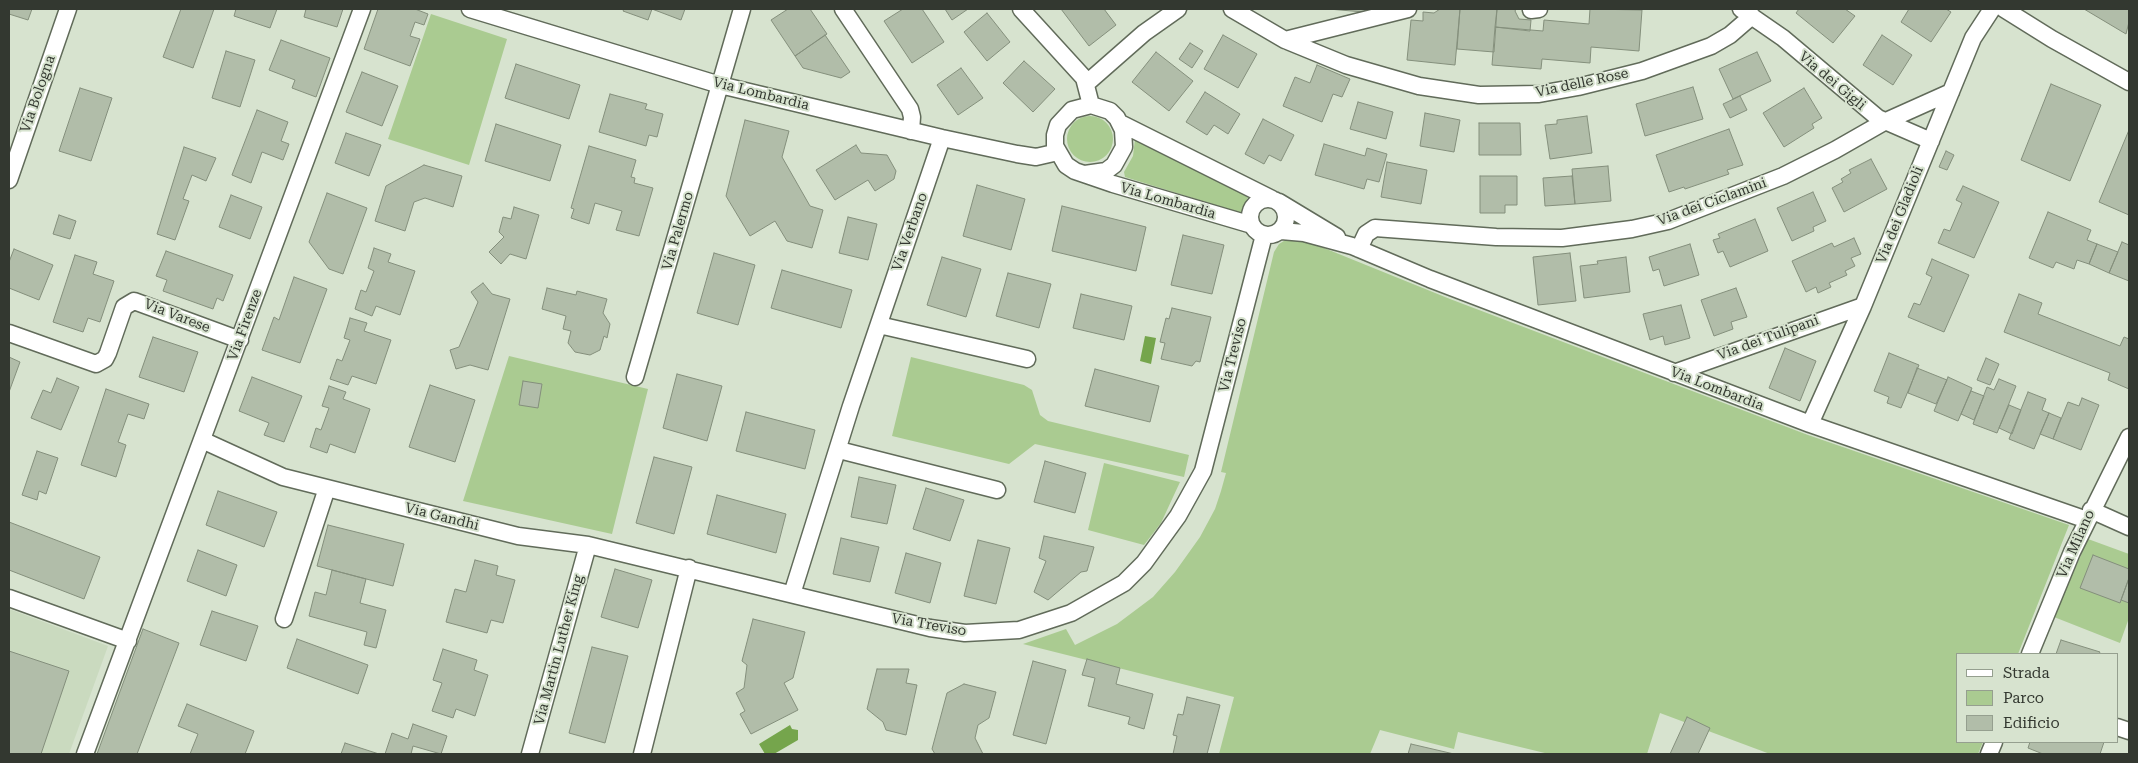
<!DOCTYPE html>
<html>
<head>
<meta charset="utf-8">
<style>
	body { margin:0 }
	#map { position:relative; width:2138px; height:763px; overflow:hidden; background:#d7e3cf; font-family:"Roboto Serif",serif }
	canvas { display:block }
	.frame { position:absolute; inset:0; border:10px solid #333830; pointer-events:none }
	.legend { position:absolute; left:1956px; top:653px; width:162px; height:90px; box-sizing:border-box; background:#d7e3cf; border:1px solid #959f8f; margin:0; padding:6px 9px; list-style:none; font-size:15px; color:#333830 }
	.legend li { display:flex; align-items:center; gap:10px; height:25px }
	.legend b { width:25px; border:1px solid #959f8f }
</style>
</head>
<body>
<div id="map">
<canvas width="2138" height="763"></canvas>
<div class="frame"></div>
<ul class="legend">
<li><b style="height:6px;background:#fff"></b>Strada</li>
<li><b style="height:14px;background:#aacb91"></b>Parco</li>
<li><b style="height:14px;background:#b1bda9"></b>Edificio</li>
</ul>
</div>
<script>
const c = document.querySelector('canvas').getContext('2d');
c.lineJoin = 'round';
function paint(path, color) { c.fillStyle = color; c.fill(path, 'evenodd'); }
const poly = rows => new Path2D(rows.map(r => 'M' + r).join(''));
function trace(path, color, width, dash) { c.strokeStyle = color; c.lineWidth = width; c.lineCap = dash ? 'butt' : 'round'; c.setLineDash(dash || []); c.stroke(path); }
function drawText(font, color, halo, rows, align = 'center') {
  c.font = font + ' "Roboto Serif",serif'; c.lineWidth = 4; c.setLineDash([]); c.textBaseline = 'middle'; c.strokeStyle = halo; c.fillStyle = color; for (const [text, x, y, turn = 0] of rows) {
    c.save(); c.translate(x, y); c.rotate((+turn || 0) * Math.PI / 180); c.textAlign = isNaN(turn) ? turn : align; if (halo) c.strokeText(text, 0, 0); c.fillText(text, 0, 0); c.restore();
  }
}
const built = poly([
	[9,609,108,646,69,754,9,754]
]);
const green = poly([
	[431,14,507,39,469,165,388,139],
	'1067 139a23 23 0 1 1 46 0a23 23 0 1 1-46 0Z',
	[1135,139,1248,197,1241,213,1125,177,1124,172,1133,156],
	[1287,239,1299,240,1324,248,1450,299,1808,435,2069,525,2018,654,1957,654,1957,742,1983,742,1978,754,1770,754,1660,713,1647,754,1549,754,1458,732,1454,749,1380,730,1370,754,1219,754,1234,697,1023,644,1066,629,1075,645,1117,624,1153,597,1175,572,1200,537,1215,509,1221,491,1226,473,1221,472,1274,252,1279,244],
	[509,356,648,389,612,534,463,501],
	[911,357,1024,385,1032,390,1040,415,1048,421,1189,455,1184,477,1035,444,1009,464,892,436],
	[1104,463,1180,482,1161,523,1144,545,1088,530],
	[2088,539,2129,554,2129,618,2120,643,2054,617]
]);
const water = poly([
	[1145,336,1156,338,1151,364,1140,361],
	[790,725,792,729,798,730,798,740,774,754,765,754,759,744]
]);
const building = poly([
	[9,9,32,9,28,20,9,14,9,9],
	[181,9,214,9,193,68,163,57,181,9],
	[236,9,277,9,270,28,234,16,236,9],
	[306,9,343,9,337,27,304,17,306,9],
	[378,9,415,9,428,14,424,25,415,22,410,36,420,39,410,66,364,49,378,9],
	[624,9,685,9,681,20,652,9,648,20,623,11,624,9],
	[788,9,810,9,827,34,795,56,771,20,788,9],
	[903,9,922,9,944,42,912,63,884,21,903,9],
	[945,9,968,9,952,20,945,9],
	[1061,9,1104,9,1116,25,1089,46,1061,9],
	[1328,9,1365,9,1364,12,1328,9],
	[1440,9,1460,9,1455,65,1407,60,1411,20,1423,21,1423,12,1434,13,1440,9],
	[1460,9,1497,9,1494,52,1457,49,1460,9],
	[1497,9,1516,9,1515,11,1519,19,1531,20,1530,31,1495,27,1497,9],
	[1590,9,1642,10,1639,51,1591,47,1590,63,1542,59,1541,69,1492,65,1495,27,1543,31,1544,20,1589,24,1590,9],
	[1799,9,1845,9,1855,16,1833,43,1796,13,1799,9],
	[1909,9,1946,9,1951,12,1931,42,1901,22,1909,9],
	[2084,9,2129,9,2129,22,2126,34,2084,9],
	[987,13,1010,42,987,61,964,32,987,13],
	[825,35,850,72,841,78,803,68,795,56,825,35],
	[1223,35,1257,54,1238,88,1204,69,1223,35],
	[1882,35,1912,55,1893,85,1863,65,1882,35],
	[281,40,330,58,316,97,292,88,295,80,269,70,281,40],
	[1190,43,1203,51,1192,68,1179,59,1190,43],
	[226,51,255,60,240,107,212,98,226,51],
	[1156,52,1193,81,1169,111,1132,82,1156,52],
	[1757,52,1771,81,1733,99,1719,69,1757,52],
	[1024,61,1055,89,1033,112,1003,83,1024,61],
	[516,64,580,85,569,119,505,98,516,64],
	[1317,65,1350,79,1342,97,1333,94,1322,122,1283,106,1295,77,1310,83,1317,65],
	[961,68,983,98,958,115,937,85,961,68],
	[362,72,398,86,382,126,346,112,362,72],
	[2051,84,2101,105,2070,181,2021,160,2051,84],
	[1693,87,1703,119,1645,136,1636,104,1693,87],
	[80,88,112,98,91,161,59,151,80,88],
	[1804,88,1822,118,1812,124,1814,128,1784,147,1763,113,1804,88],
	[1205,92,1240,114,1228,134,1214,125,1207,135,1186,122,1205,92],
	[610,94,647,104,645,109,663,114,657,137,649,135,646,146,599,132,610,94],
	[1740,96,1747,110,1730,118,1723,104,1740,96],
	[1358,102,1393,112,1386,139,1350,129,1358,102],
	[257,110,288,122,281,141,289,144,283,160,262,152,251,183,232,175,257,110],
	[1425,113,1460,120,1454,152,1420,146,1425,113],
	[1587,116,1592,153,1550,159,1545,125,1557,124,1557,120,1587,116],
	[1263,119,1294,135,1281,161,1269,155,1264,164,1245,154,1263,119],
	[745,120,789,131,782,157,810,206,823,210,812,248,787,241,775,221,750,236,726,196,745,120],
	[1479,123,1520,123,1521,155,1479,155,1479,123],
	[496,124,561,145,550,181,485,161,496,124],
	[1729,129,1743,165,1727,170,1729,174,1685,189,1684,187,1669,192,1656,155,1729,129],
	[2129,130,2129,215,2099,202,2129,130],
	[346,133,381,145,369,176,335,163,346,133],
	[1324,144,1365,156,1367,148,1387,154,1379,182,1367,179,1364,189,1315,175,1324,144],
	[856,145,861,153,887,155,896,171,894,179,875,191,868,180,835,200,816,170,856,145],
	[589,146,636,160,631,177,635,178,634,183,653,188,639,236,616,230,622,211,595,203,589,224,571,218,574,209,571,208,589,146],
	[184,147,216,158,206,181,192,175,183,199,189,201,175,240,157,234,184,147],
	[1946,151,1954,155,1947,170,1939,167,1946,151],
	[1871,159,1887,189,1844,212,1832,188,1843,182,1841,179,1851,173,1849,170,1871,159],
	[1387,162,1427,170,1421,204,1381,197,1387,162],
	[424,165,462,176,453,207,425,198,414,202,405,231,375,221,386,186,424,165],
	[1608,166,1611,201,1575,204,1572,169,1608,166],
	[1480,176,1517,176,1517,205,1505,205,1505,213,1480,213,1480,176],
	[1572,176,1575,204,1545,206,1543,178,1572,176],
	[977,185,1025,199,1011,250,963,236,977,185],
	[1963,186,1999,202,1974,258,1938,243,1944,229,1950,231,1962,203,1956,200,1963,186],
	[1813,192,1826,221,1813,227,1814,231,1792,241,1777,208,1813,192],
	[327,193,367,208,343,274,329,269,309,242,327,193],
	[231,195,262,207,250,239,219,227,231,195],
	[1062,206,1146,227,1136,271,1052,251,1062,206],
	[514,207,539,215,526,259,510,254,501,264,489,252,504,237,499,232,503,217,511,219,514,207],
	[2048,212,2091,230,2087,240,2097,244,2089,264,2077,260,2074,269,2056,262,2053,268,2029,258,2048,212],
	[59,215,76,221,70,239,53,234,59,215],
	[848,217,877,224,868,260,839,253,848,217],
	[1755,219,1768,251,1730,267,1723,251,1718,253,1713,240,1720,238,1718,234,1755,219],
	[1183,235,1224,245,1212,294,1171,285,1183,235],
	[1854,238,1861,254,1851,258,1855,266,1845,271,1847,275,1829,283,1831,287,1818,293,1816,287,1806,292,1792,261,1832,243,1834,247,1854,238],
	[2122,242,2129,245,2129,281,2109,273,2122,242],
	[1690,244,1699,275,1664,286,1659,269,1653,271,1649,257,1690,244],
	[2097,244,2118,252,2109,273,2089,264,2097,244],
	[374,248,391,254,388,262,415,271,400,315,376,306,372,316,355,309,361,290,366,292,374,271,368,268,374,248],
	[14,249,53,265,39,300,9,288,9,262,14,249],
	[166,251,233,275,223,301,217,298,213,309,163,291,167,280,156,276,166,251],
	[714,253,755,265,738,325,697,313,714,253],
	[1570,253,1576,301,1538,305,1533,257,1570,253],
	[75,255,97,262,93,274,114,281,100,322,88,318,83,332,53,322,75,255],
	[942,257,981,269,966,317,927,305,942,257],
	[1626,257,1630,292,1584,298,1580,266,1598,264,1597,261,1626,257],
	[1932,259,1969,275,1944,332,1908,317,1914,303,1920,305,1932,277,1926,274,1932,259],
	[782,270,852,290,841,328,771,308,782,270],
	[1008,273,1051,284,1039,328,996,316,1008,273],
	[294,277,327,289,300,363,262,350,274,317,279,320,294,277],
	[483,283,492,294,510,299,488,370,470,365,456,369,450,350,459,347,478,302,471,292,483,283],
	[547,288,576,295,577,291,607,299,603,313,610,324,607,338,604,336,600,350,590,355,575,352,568,343,571,331,563,329,566,316,542,309,547,288],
	[1736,288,1747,317,1731,322,1733,329,1714,336,1701,300,1736,288],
	[1081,294,1132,306,1124,340,1073,328,1081,294],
	[2019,294,2042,303,2038,314,2120,346,2124,337,2129,339,2129,389,2108,380,2110,373,2004,332,2019,294],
	[1681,305,1690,338,1665,345,1663,336,1650,340,1643,314,1681,305],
	[1172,308,1211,317,1200,362,1196,361,1192,366,1161,359,1165,343,1160,342,1166,318,1169,319,1172,308],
	[350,318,367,323,364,331,391,340,376,384,352,376,348,385,330,379,337,359,342,361,350,340,344,338,350,318],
	[153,337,198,352,184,392,139,377,153,337],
	[1785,348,1816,361,1800,401,1769,388,1785,348],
	[1889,353,1919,365,1901,408,1887,403,1889,397,1874,391,1889,353],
	[9,357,20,362,9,392,9,357],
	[1986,358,1999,364,1990,385,1977,380,1986,358],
	[1917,368,1947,380,1936,404,1908,393,1917,368],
	[1095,369,1159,386,1150,422,1085,406,1095,369],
	[677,374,722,386,707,441,663,428,677,374],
	[252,377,302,396,284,442,264,435,269,423,239,411,252,377],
	[1948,377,1972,388,1958,421,1934,411,1948,377],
	[57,378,79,387,61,430,31,418,43,390,51,393,57,378],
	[1999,379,2016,386,1997,433,1973,424,1987,387,1994,390,1999,379],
	[523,381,542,384,538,408,519,405,523,381],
	[430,385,475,400,455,462,409,447,430,385],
	[329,386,346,392,343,399,370,409,355,453,330,444,327,453,310,447,316,428,321,430,329,408,322,406,329,386],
	[106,389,149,404,144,419,128,414,118,442,126,445,116,477,81,465,106,389],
	[1971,391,1984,396,1974,420,1961,414,1971,391],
	[2028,392,2046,399,2042,410,2049,413,2034,449,2009,439,2028,392],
	[2082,398,2099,405,2081,450,2053,439,2068,402,2079,406,2082,398],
	[2009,405,2021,410,2012,434,1999,428,2009,405],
	[746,412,815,430,805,469,736,451,746,412],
	[2049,413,2061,418,2053,439,2040,434,2049,413],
	[37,451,58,458,46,494,39,491,37,500,22,495,37,451],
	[654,457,692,467,674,534,636,523,654,457],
	[1045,461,1086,473,1075,513,1034,502,1045,461],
	[859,477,896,485,887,524,851,517,859,477],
	[926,488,964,500,950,541,913,529,926,488],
	[218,491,277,512,264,547,206,525,218,491],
	[717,495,786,514,776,553,707,534,717,495],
	[9,522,100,557,84,599,9,570,9,522],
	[328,525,404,544,393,586,317,566,328,525],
	[1044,536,1094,547,1087,571,1081,572,1048,600,1034,592,1046,561,1039,558,1044,536],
	[841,538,879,547,870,582,833,574,841,538],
	[978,540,1010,548,996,604,964,596,978,540],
	[198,550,237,565,226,596,187,581,198,550],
	[906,553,941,563,930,603,895,593,906,553],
	[2093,555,2129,569,2129,578,2120,603,2080,588,2093,555],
	[475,560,498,566,496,575,515,580,503,623,491,620,487,633,446,622,455,589,466,592,475,560],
	[615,569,652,580,638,628,601,617,615,569],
	[332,570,366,579,360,603,386,610,376,648,364,645,367,632,309,616,315,592,326,595,332,570],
	[2129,578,2129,603,2121,600,2129,578],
	[212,611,258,626,246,661,200,645,212,611],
	[753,619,805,632,793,678,784,683,798,710,751,734,740,714,745,711,736,693,744,688,747,665,742,661,753,619],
	[143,629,179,643,137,754,97,754,143,629],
	[297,639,368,665,358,694,287,668,297,639],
	[2061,640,2100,652,2099,654,2056,654,2061,640],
	[592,647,628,656,605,743,569,733,592,647],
	[443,649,477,660,474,670,488,675,475,716,456,709,453,718,432,711,442,683,433,680,443,649],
	[9,651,69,671,41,754,9,754,9,651],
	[1087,659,1120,668,1116,684,1153,694,1144,729,1128,724,1130,717,1088,706,1095,678,1082,675,1087,659],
	[1033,661,1066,670,1046,744,1013,735,1033,661],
	[877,669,909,669,906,683,917,685,906,735,886,730,883,722,867,709,877,669],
	[964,684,996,692,989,718,978,725,975,738,983,754,935,754,932,749,947,693,964,684],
	[1187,697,1220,705,1207,754,1173,754,1177,736,1173,735,1178,714,1183,715,1187,697],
	[187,704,254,731,245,754,190,754,198,734,178,726,187,704],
	[1687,717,1710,728,1698,754,1670,754,1687,717],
	[413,724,447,736,441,754,413,746,411,754,385,754,392,733,408,739,413,724],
	[2030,742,2104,742,2100,754,2043,754,2028,748,2030,742],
	[345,743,379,754,341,754,345,743],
	[1411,744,1454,754,1408,754,1411,744]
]);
const street = poly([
	[470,9,720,85,942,138,1017,154,1036,157,1058,152],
	[843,9,910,109,912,117,911,131],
	[1021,9,1084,78,1091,105],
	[1232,9,1285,40,1346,65,1419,86,1479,95,1539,94,1578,87,1642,71,1711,46,1730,35,1752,16],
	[1741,9,1783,38,1878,118,1931,141],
	[2004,9,2052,39,2129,82],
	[1531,10,1539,9],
	[1285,40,1408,9],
	[1087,83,1144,33,1178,9],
	[1120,123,1272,199],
	[1085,174,1106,171,1114,165,1124,147,1123,130,1117,118,1110,111,1091,105,1072,110,1058,125,1055,135,1055,146,1066,165,1075,171,1113,184,1252,225],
	[9,180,68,9],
	'1250 217a18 18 0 1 1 36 0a18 18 0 1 1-36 0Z',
	[1279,202,1337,237],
	[1281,231,1304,233,1352,246,1430,279,1810,424,2087,520],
	[1359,249,1366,234,1375,228,1496,237,1562,238,1632,229,1668,221,1783,176,1835,150,1884,122,1951,92],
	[879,325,1027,359],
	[9,333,96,364,105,359,108,353,124,307,134,301,240,340],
	[1674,373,1863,306],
	[635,377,742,9],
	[1810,424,1863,306,1973,38,1992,9],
	[202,440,283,477,518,536,588,545,930,628,965,633,1019,630,1071,613,1124,583,1144,563,1178,516,1203,471,1264,235],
	[839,450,997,490],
	[2091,510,2129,527],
	[792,594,851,406,942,138],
	[9,598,128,641],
	[284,619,327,488],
	[2030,654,2072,552,2129,437],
	[2117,727,2129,731],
	[85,754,362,9],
	[530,754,588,545],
	[642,754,689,568],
	[1989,754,1994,742]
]);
const streetNames = [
	["Via dei Gigli",1832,81,40],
	["Via delle Rose",1582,83,-12],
	["Via Bologna",38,94,-71],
	["Via Lombardia",761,94,14],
	["Via Lombardia",1168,201,16],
	["Via dei Ciclamini",1712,202,-20],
	["Via dei Gladioli",1900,215,-68],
	["Via Palermo",678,231,-74],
	["Via Verbano",910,232,-71],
	["Via Varese",177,316,21],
	["Via Firenze",245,325,-70],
	["Via dei Tulipani",1768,338,-20],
	["Via Treviso",1233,355,-76],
	["Via Lombardia",1717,389,21],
	["Via Gandhi",442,517,14],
	["Via Milano",2076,544,-66],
	["Via Treviso",929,625,10],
	["Via Martin Luther King",559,650,-75]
];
paint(built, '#cadabf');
paint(green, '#aacb91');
paint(water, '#75a54c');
paint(building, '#b1bda9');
trace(building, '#848f7c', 1);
trace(street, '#616b5a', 19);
trace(street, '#fff', 16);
drawText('14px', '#333830', '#d7e3cf', streetNames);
</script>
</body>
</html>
